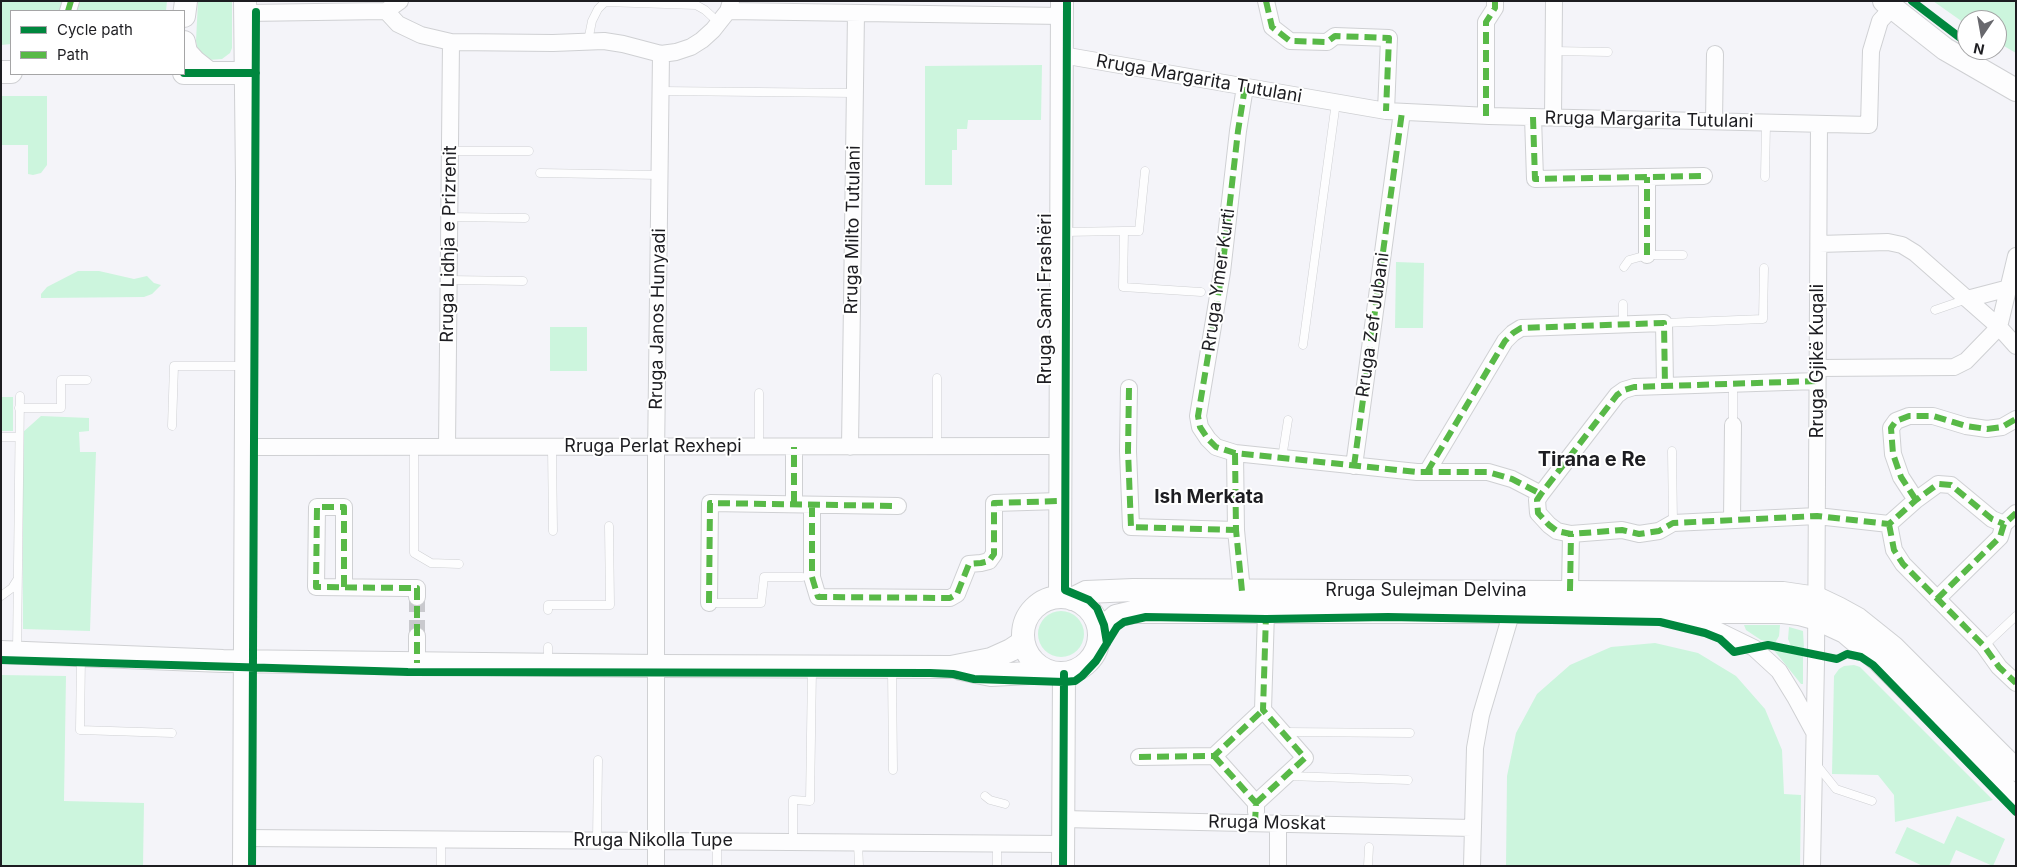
<!DOCTYPE html>
<html>
<head>
<meta charset="utf-8">
<style>
	body { margin:0 }
	#map { position:relative; width:2017px; height:867px; overflow:hidden; background:#f4f4f9; font-family:Inter,sans-serif }
	canvas { display:block }
	.frame { position:absolute; inset:0; border:2px solid #1d1d21; pointer-events:none }
	.legend { position:absolute; left:10px; top:10px; width:175px; height:65px; box-sizing:border-box; background:#fff; border:1px solid #a5a5a6; margin:0; padding:6px 9px; list-style:none; font-size:15px; color:#1d1d21 }
	.legend li { display:flex; align-items:center; gap:10px; height:25px }
	.legend b { width:25px; border:1px solid #a5a5a6 }
	.north { position:absolute; left:1957px; top:10px; width:50px; height:50px; box-sizing:border-box; background:#fff; border:1px solid #a5a5a6; border-radius:50%; rotate:192deg; font-size:14px; font-weight:700; line-height:20px; text-align:center; color:#1d1d21 }
	.north::after { content:''; display:block; margin:auto; width:18px; height:22px; background:#68686d; clip-path:polygon(50% 0,100% 100%,50% 72%,0 100%) }
</style>
</head>
<body>
<div id="map">
<canvas width="2017" height="867"></canvas>
<div class="frame"></div>
<ul class="legend">
<li><b style="height:6px;background:#00873e"></b>Cycle path</li>
<li><b style="height:6px;background:#58b947"></b>Path</li>
</ul>
<div class="north">N</div>
</div>
<script>
const c = document.querySelector('canvas').getContext('2d');
c.lineJoin = 'round';
function paint(path, color) { c.fillStyle = color; c.fill(path, 'evenodd'); }
const poly = rows => new Path2D(rows.map(r => 'M' + r).join(''));
function trace(path, color, width, dash) { c.strokeStyle = color; c.lineWidth = width; c.lineCap = dash ? 'butt' : 'round'; c.setLineDash(dash || []); c.stroke(path); }
function drawText(font, color, halo, rows, align = 'center') {
  c.font = font + ' Inter,sans-serif'; c.lineWidth = 4; c.setLineDash([]); c.textBaseline = 'middle'; c.strokeStyle = halo; c.fillStyle = color; for (const [text, x, y, turn = 0] of rows) {
    c.save(); c.translate(x, y); c.rotate((+turn || 0) * Math.PI / 180); c.textAlign = isNaN(turn) ? turn : align; if (halo) c.strokeText(text, 0, 0); c.fillText(text, 0, 0); c.restore();
  }
}
const green = poly([
	[1,1,167,1,166,11,11,11,11,44,1,45],
	[198,1,232,1,232,48,230,53,222,59,208,60,198,51,196,41],
	[1933,1,2016,1,2016,53,1997,42,1997,20,1967,20,1967,25],
	[1042,65,1041,120,968,120,967,129,957,129,957,150,952,150,952,185,925,185,925,66],
	[1,96,47,96,47,165,41,173,33,175,28,174,28,145,1,145],
	[1396,262,1424,263,1423,328,1395,328],
	[78,271,99,271,134,279,147,276,154,283,161,285,152,294,144,297,41,298,41,294,47,287],
	[587,327,587,371,550,371,550,327],
	[1,397,13,397,13,431,1,431],
	[41,416,89,418,89,431,79,432,80,452,96,452,90,631,23,629,22,433],
	'1038 634a23 23 0 1 1 46 0a23 23 0 1 1-46 0Z',
	[1744,625,1780,625,1779,636,1775,643,1761,640,1746,630],
	[1789,627,1803,631,1804,649,1791,646,1788,639],
	[1655,643,1698,653,1736,676,1765,709,1782,750,1784,794,1801,795,1800,866,1506,866,1507,776,1516,733,1537,694,1570,665,1611,647],
	[1773,649,1803,656,1803,684,1801,684],
	[1854,665,1860,667,1993,800,1895,822,1894,795,1878,775,1832,774,1834,676,1839,669,1844,666],
	[1,675,66,676,64,801,144,803,143,866,1,866],
	[1957,816,2005,839,1993,866,1956,850,1949,866,1923,866,1895,853,1907,827,1944,844]
]);
const streetTunnel = poly([
	[417,636,417,597]
]);
const lane = poly([
	[588,41,592,21,598,9,605,2,696,5,705,10,719,23],
	[1554,51,1608,52],
	[661,91,855,93],
	[450,151,529,151],
	[540,173,660,175],
	[1765,177,1766,123],
	[449,217,525,218],
	[1124,231,1139,231,1145,171],
	[1063,232,1124,231,1123,287,1201,292],
	[1624,267,1629,260,1647,255,1683,255],
	[448,280,523,281],
	[1935,310,1967,299],
	[1664,323,1763,319,1764,268],
	[1623,324,1623,304],
	[1303,345,1336,102],
	[937,378,937,447],
	[759,393,759,447],
	[19,408,61,408,61,380,87,380],
	[1733,425,1733,384],
	[172,426,174,366,244,366],
	[1,437,19,437],
	[414,447,414,553,431,563,459,564],
	[552,447,553,531],
	[1672,451,1673,523],
	[1282,458,1288,420],
	[1,596,12,588,17,580],
	[709,603,761,603,764,577,802,577],
	[548,610,548,605,610,605,609,526],
	[1984,646,2016,616],
	[548,647,548,663],
	[17,651,20,396],
	[81,657,80,730,172,733],
	[892,669,893,770],
	[1285,732,1410,733],
	[1816,764,1836,789,1872,801],
	[1288,776,1408,780],
	[985,796,990,800,1005,804],
	[597,841,598,760],
	[717,842,717,866],
	[793,842,793,800,810,801,812,669],
	[858,843,859,866],
	[997,844,997,866],
	[441,866,441,840],
	[1368,866,1369,847]
]);
const street = poly([
	[1266,1,1272,27,1290,41,1327,42,1335,36,1389,38,1386,111],
	[68,11,71,1],
	[386,11,398,24,421,35,451,42,553,43,604,41,623,44,661,54,676,52,691,47,702,40,713,30,728,11,731,1],
	[728,11,1062,16],
	[246,13,386,11,400,1],
	[1062,55,1386,111,1489,116,1869,125,1871,51,1880,21,1892,8],
	[1245,87,1238,131,1222,272,1198,416,1200,427,1208,439,1216,447,1235,453,1417,472,1488,472,1512,479,1541,494],
	[1486,116,1486,22,1495,8,1495,1],
	[1533,117,1535,179,1704,176],
	[1553,117,1554,1],
	[1714,121,1715,54],
	[1819,244,1888,242,1902,245,1915,253,1999,327,2016,346],
	[1647,255,1647,177],
	[1967,299,2009,288],
	[1818,368,1954,367,1966,361,1999,327,2016,256],
	[1817,381,1634,387,1624,390,1617,395,1541,494,1537,500,1538,513,1549,525,1557,531,1571,534,1622,530,1639,534,1659,531,1673,523,1817,516,1889,524,1916,500,1938,484,1951,485,1992,519,2004,524],
	[1129,388,1128,451,1131,527,1236,530],
	[246,447,1060,446],
	[447,447,451,42],
	[850,447,856,13],
	[1235,453,1236,530,1242,591],
	[1354,466,1402,112],
	[1427,472,1505,341,1513,333,1521,328,1664,323,1665,386],
	[1916,500,1901,477,1893,454,1891,428,1896,421,1909,416,1933,416,1966,426,1987,429,2002,427,2016,419],
	[794,503,794,447],
	[812,505,812,577,818,597,950,598,957,594,969,564,981,563,989,561,994,554,994,503,1060,501],
	[1732,520,1733,425],
	[1889,524,1894,550,1903,564,1984,646,1999,667,2016,683],
	[344,587,344,507,317,507,316,587,407,588,417,588,417,597],
	[1570,591,1571,534],
	[1937,599,2000,537,2004,524,2016,513],
	[709,603,710,503,898,506],
	[1673,619,1683,619,1715,629,1754,648,1779,671,1795,697,1814,732],
	[417,663,417,636],
	[1214,756,1256,803,1256,812],
	[1139,757,1214,756,1263,710],
	[1256,803,1305,758,1263,710,1266,612],
	[1063,819,1472,828],
	[244,838,1063,844],
	[656,866,656,458,661,54],
	[1278,866,1278,823],
	[1472,866,1475,748,1481,715,1512,611],
	[1812,866,1816,661,1819,124]
]);
const secondary = poly([
	[1884,1,1945,49,2016,90],
	[184,16,186,1],
	[184,42,186,52,195,62,209,73],
	[1,72,11,72],
	[184,73,246,73],
	'1023 635a38 38 0 1 1 76 0a38 38 0 1 1-76 0Z',
	[1060,597,1062,1],
	[1072,599,1086,592,1133,590,1783,593,1817,598,1838,608,1858,619,1893,647,2016,770],
	[1099,631,1116,616,1133,612,1783,612,1799,614,1817,619,1845,632,1878,660,2016,799],
	[1,652,223,661,657,666,951,667,991,659,1011,650,1023,642],
	[961,669,991,675,1048,672],
	[244,866,247,182,245,1],
	[1063,866,1064,674]
]);
const quiet = poly([
	[1266,1,1272,27,1290,41,1327,42,1335,36,1389,38,1386,111],
	[68,11,71,1],
	[1245,87,1238,131,1222,272,1198,416,1200,427,1208,439,1216,447,1235,453,1417,472,1488,472,1512,479,1541,494],
	[1486,116,1486,22,1495,8,1495,1],
	[1533,117,1535,179,1704,176],
	[1647,255,1647,177],
	[1817,381,1634,387,1624,390,1617,395,1541,494,1537,500,1538,513,1549,525,1557,531,1571,534,1622,530,1639,534,1659,531,1673,523,1817,516,1889,524,1916,500,1938,484,1951,485,1992,519,2004,524],
	[1129,388,1128,451,1131,527,1236,530],
	[1235,453,1236,530,1242,591],
	[1354,466,1402,112],
	[1427,472,1505,341,1513,333,1521,328,1664,323,1665,386],
	[1916,500,1901,477,1893,454,1891,428,1896,421,1909,416,1933,416,1966,426,1987,429,2002,427,2016,419],
	[794,503,794,447],
	[812,505,812,577,818,597,950,598,957,594,969,564,981,563,989,561,994,554,994,503,1060,501],
	[1889,524,1894,550,1903,564,1984,646,1999,667,2016,683],
	[344,587,344,507,317,507,316,587,407,588,417,588,417,663],
	[1570,591,1571,534],
	[1937,599,2000,537,2004,524,2016,513],
	[709,603,710,503,898,506],
	[1214,756,1256,803,1255,823],
	[1139,757,1214,756,1263,710],
	[1256,803,1305,758,1263,710,1266,615]
]);
const cycleway = poly([
	[1067,1,1065,590,1089,600,1097,608,1104,625,1107,643],
	[1912,1,1967,43],
	[184,73,256,73],
	[1,660,408,672,930,673,953,674,974,679,1064,682,1075,681,1082,676,1096,661,1117,627,1124,622,1146,617,1266,619,1388,617,1660,622,1705,633,1720,639,1734,652,1768,645,1837,659,1847,654,1861,657,1873,665,2016,812],
	[252,866,256,12],
	[1063,866,1064,674]
]);
const streetNames = [
	["Rruga Margarita Tutulani",1199,79,10],
	["Rruga Margarita Tutulani",1649,120,1],
	["Rruga Milto Tutulani",853,230,-89],
	["Rruga Lidhja e Prizrenit",449,244,-89],
	["Rruga Ymer Kurti",1219,280,-82],
	["Rruga Sami Frashëri",1046,299,-90],
	["Rruga Janos Hunyadi",658,319,-89],
	["Rruga Zef Jubani",1373,325,-82],
	["Rruga Gjikë Kuqali",1818,361,-90],
	["Rruga Perlat Rexhepi",653,447],
	["Rruga Sulejman Delvina",1426,591],
	["Rruga Moskat",1267,823,1],
	["Rruga Nikolla Tupe",653,841]
];
const neighbourhoodNames = [
	["Ish Merkata",1209,497]
];
const quarterNames = [
	["Tirana e Re",1592,460]
];
paint(green, '#ccf5dd');
trace(streetTunnel, '#c9c9ce', 16, [16, 8]);
trace(lane, '#cfd0d3', 9);
trace(street, '#cfd0d3', 18);
trace(secondary, '#cfd0d3', 24);
trace(lane, '#fdfdfe', 8);
trace(street, '#fdfdfe', 16);
trace(secondary, '#fdfdfe', 22);
trace(quiet, '#58b947', 6, [12, 6]);
trace(cycleway, '#00873e', 8);
drawText('18px', '#1d1d21', '#fff', streetNames);
drawText('bold 19px', '#1d1d21', '#fff', neighbourhoodNames);
drawText('bold 20px', '#1d1d21', '#fff', quarterNames);
</script>
</body>
</html>
